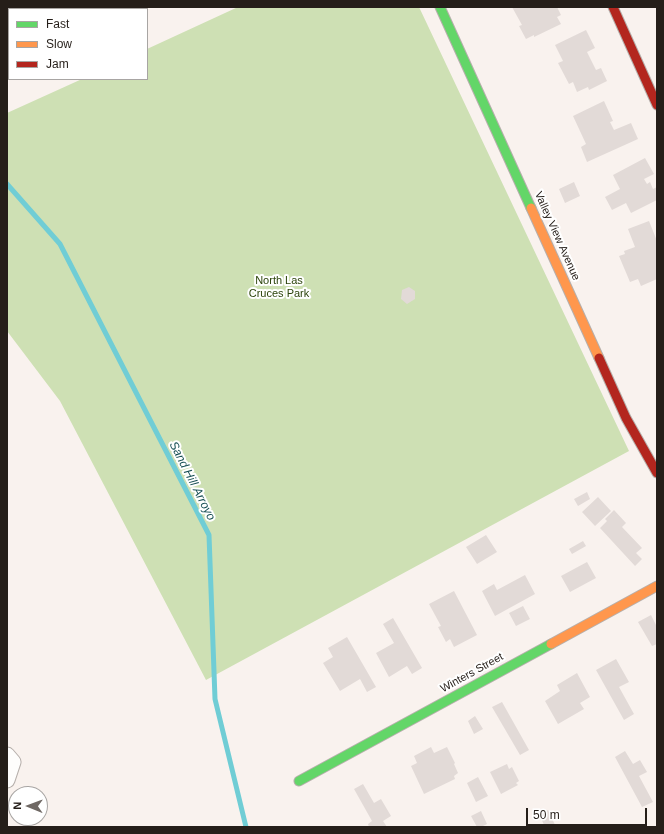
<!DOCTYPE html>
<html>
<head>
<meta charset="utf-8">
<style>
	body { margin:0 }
	#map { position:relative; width:664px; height:834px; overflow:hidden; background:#f9f2ee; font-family:Arial,sans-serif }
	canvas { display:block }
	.frame { position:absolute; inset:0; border:8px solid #251e19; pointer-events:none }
	.legend { position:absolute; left:8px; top:8px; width:140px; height:72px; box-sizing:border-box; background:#fff; border:1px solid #a8a5a3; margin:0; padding:5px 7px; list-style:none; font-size:12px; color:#251e19 }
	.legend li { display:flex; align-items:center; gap:8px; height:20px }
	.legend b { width:20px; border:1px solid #a8a5a3 }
	.north { position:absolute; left:8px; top:786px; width:40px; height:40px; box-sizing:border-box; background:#fff; border:1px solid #a8a5a3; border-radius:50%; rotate:271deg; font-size:11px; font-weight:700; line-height:16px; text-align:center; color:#251e19 }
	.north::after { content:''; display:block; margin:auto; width:14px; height:18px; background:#6f6864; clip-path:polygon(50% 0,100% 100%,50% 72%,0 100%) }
	.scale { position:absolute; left:526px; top:808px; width:121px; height:18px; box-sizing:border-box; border:2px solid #251e19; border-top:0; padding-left:5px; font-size:12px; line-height:14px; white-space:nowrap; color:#251e19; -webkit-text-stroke:3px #fff; paint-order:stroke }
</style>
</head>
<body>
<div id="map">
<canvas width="664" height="834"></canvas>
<div class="frame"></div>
<ul class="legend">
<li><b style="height:5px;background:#63d668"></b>Fast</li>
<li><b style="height:5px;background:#ff974d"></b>Slow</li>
<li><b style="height:5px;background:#b3261e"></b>Jam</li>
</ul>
<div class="north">N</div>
<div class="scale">50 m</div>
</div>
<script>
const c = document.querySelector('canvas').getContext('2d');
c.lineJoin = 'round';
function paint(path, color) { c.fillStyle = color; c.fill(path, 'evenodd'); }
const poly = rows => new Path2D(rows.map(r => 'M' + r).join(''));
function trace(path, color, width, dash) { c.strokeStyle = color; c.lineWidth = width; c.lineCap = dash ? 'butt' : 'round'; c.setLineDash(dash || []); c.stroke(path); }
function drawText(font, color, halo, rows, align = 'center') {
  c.font = font + ' Arial,sans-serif'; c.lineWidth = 4; c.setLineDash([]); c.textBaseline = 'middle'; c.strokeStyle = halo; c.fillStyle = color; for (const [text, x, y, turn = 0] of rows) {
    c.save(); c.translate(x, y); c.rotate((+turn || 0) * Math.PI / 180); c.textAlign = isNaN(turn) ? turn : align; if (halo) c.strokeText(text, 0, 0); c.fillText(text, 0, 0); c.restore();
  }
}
const green = poly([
	[238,7,419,7,629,451,206,680,60,401,7,331,7,113,82,79,147,79,147,49]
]);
const stream = poly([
	[7,184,60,244,209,535,215,699,246,827]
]);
const building = poly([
	[512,7,557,7,561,15,557,17,561,24,534,37,534,35,526,39,519,26,522,25],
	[586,30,595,48,587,52,596,70,601,68,607,81,589,90,588,87,577,92,573,82,569,84,558,63,563,61,555,45],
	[604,101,613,121,610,122,614,130,631,123,638,139,587,162,581,147,586,144,573,116],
	[645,158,654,174,644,179,647,184,650,182,653,189,657,187,657,200,631,213,626,203,612,210,605,197,620,189,613,175],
	[574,182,580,196,565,203,559,189],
	[649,221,657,241,657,279,641,286,638,279,630,282,619,256,625,254,624,251,635,247,628,229],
	[409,287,415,291,415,299,407,304,401,299,402,290],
	[587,492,590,499,578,506,574,499],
	[598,497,611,511,595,526,582,512],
	[614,510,626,523,622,527,642,548,636,553,642,559,635,566,600,528,607,521,605,519],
	[486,535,497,552,477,564,466,547],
	[583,541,586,546,572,554,569,549],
	[587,562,596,578,570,592,561,576],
	[525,575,535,594,495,616,482,591,494,584,497,590],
	[454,591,477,635,454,647,450,639,446,642,438,627,441,626,429,604],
	[523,606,530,619,516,626,509,613],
	[651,615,657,627,657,644,652,646,638,622],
	[393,618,422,668,412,674,407,666,389,677,376,653,394,643,383,624],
	[347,637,376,687,367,692,360,679,340,691,323,663,333,657,328,648],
	[616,659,629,682,619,687,634,714,624,720,596,670],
	[577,673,590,697,580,703,584,709,558,724,545,701,560,691,557,685],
	[502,702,529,750,520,755,492,707],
	[475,716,483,729,474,734,468,721],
	[431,747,434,753,447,747,455,763,454,764,458,773,454,776,455,779,424,794,411,766,417,763,414,756],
	[625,751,633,764,640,760,647,772,639,776,653,802,642,807,615,757],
	[507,764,509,769,512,767,519,781,516,783,518,785,501,794,490,772],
	[478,777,488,796,476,802,467,783],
	[363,784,374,803,381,799,391,816,383,821,387,827,369,827,368,824,372,821,354,789],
	[548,810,556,827,545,827,539,814],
	[481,811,487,824,481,827,477,827,471,816]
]);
const street = poly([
	[7,755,13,762,7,780]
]);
const fast = poly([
	[440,7,531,208],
	[299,781,551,644]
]);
const slow = poly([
	[531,208,599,358],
	[551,644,657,586]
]);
const jam = poly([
	[613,7,657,105],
	[599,358,626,418,657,473]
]);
const streetNames = [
	["Valley View Avenue",557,236,66],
	["Winters Street",472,673,-29]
];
const parkNames = [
	["North Las",279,281],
	["Cruces Park",279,294]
];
const waterNames = [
	["Sand Hill Arroyo",192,481,63]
];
paint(green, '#cee0b4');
trace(stream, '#70cdd5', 5);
paint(building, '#e2dad7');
trace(street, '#b6afab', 17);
trace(fast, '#b6afab', 11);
trace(slow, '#b6afab', 11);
trace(jam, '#b6afab', 11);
trace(street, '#fefdfc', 15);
trace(fast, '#63d668', 9);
trace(slow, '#ff974d', 9);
trace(jam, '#b3261e', 9);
drawText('11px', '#251e19', '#fff', streetNames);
drawText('11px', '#2b430a', '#fff', parkNames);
drawText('italic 12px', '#164e53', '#fff', waterNames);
</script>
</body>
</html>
